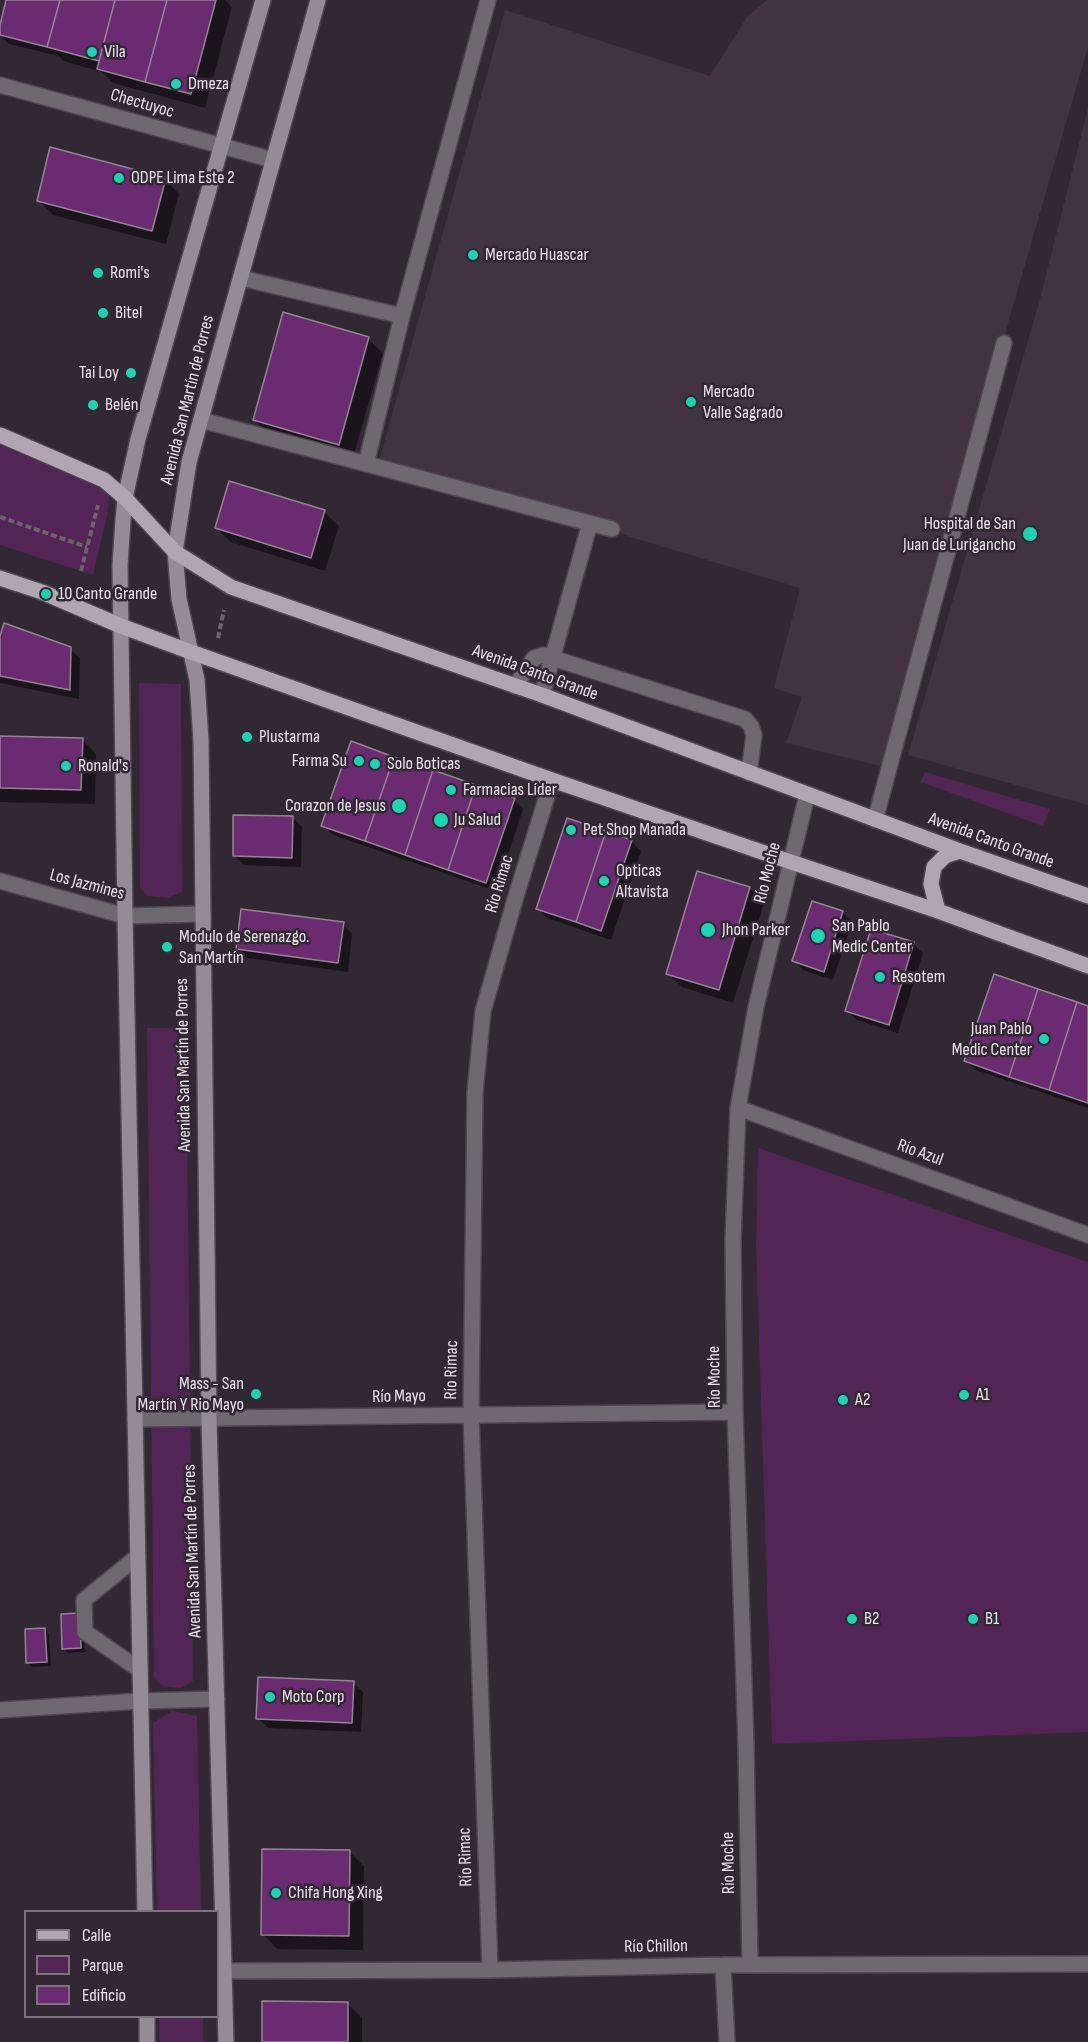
<!DOCTYPE html>
<html>
<head>
<meta charset="utf-8">
<style>
	body { margin:0 }
	#map { position:relative; width:1088px; height:2042px; overflow:hidden; background:#322833; font-family:"Sofia Sans Condensed",sans-serif }
	canvas { display:block }
	.legend { position:absolute; left:24px; top:1910px; width:195px; height:108px; box-sizing:border-box; background:#322833; border:2px solid #7c737c; margin:0; padding:8px 10px; list-style:none; font-size:18px; color:#eae3ea }
	.legend li { display:flex; align-items:center; gap:12px; height:30px }
	.legend b { width:30px; border:2px solid #7c737c }
</style>
</head>
<body>
<div id="map">
<canvas width="1088" height="2042"></canvas>
<ul class="legend">
<li><b style="height:8px;background:#b0a5b1"></b>Calle</li>
<li><b style="height:16px;background:#532456"></b>Parque</li>
<li><b style="height:16px;background:#6b2b70"></b>Edificio</li>
</ul>
</div>
<script>
const c = document.querySelector('canvas').getContext('2d');
c.lineJoin = 'round';
function paint(path, color) { c.fillStyle = color; c.fill(path, 'evenodd'); }
const poly = rows => new Path2D(rows.map(r => 'M' + r).join(''));
function trace(path, color, width, dash) { c.strokeStyle = color; c.lineWidth = width; c.lineCap = dash ? 'butt' : 'round'; c.setLineDash(dash || []); c.stroke(path); }
function drawText(font, color, halo, rows, align = 'center') {
  c.font = font + ' "Sofia Sans Condensed",sans-serif'; c.lineWidth = 5; c.setLineDash([]); c.textBaseline = 'middle'; c.strokeStyle = halo; c.fillStyle = color; for (const [text, x, y, turn = 0] of rows) {
    c.save(); c.translate(x, y); c.rotate((+turn || 0) * Math.PI / 180); c.textAlign = isNaN(turn) ? turn : align; if (halo) c.strokeText(text, 0, 0); c.fillText(text, 0, 0); c.restore();
  }
}
const built = poly([
	[767,0,1088,0,1088,47,1002,344,885,767,786,743,802,697,774,688,800,588,379,461,505,10,710,76,747,17],
	[1088,108,1088,805,908,755,1040,299]
]);
const green = poly([
	[0,445,110,492,107,516,93,575,0,545],
	[139,683,181,684,182,892,167,898,148,896,140,888],
	[925,772,1050,809,1043,826,921,782],
	[147,1028,186,1028,193,1681,181,1688,162,1686,154,1678],
	[758,1148,1088,1262,1088,1732,772,1744,756,1245],
	[172,1711,197,1716,201,1911,157,1911,153,1723],
	[159,2017,203,2017,203,2042,160,2042]
]);
const shadow = poly([
	[8,0,225,0,232,7,205,108,113,83,102,72,63,61,59,56,9,44,0,35],
	[165,179,179,194,166,244,53,215,38,200],
	[368,339,383,353,353,458,269,434,254,420],
	[324,512,339,526,325,571,231,542,216,528],
	[0,641,70,649,80,658,79,699,0,683],
	[0,737,82,739,96,754,95,804,0,802],
	[514,800,523,809,496,891,333,835,323,826],
	[292,817,302,827,301,867,244,865,235,856],
	[631,841,641,851,611,940,547,918,538,908],
	[749,888,764,903,733,1003,682,987,667,973],
	[813,903,843,913,852,922,833,980,803,970,794,960],
	[343,924,352,934,348,972,247,958,237,949],
	[913,944,923,953,898,1033,857,1020,847,1010],
	[1088,1007,1088,1108,976,1070,966,1061],
	[84,1619,85,1652,68,1653,63,1648],
	[45,1629,49,1634,51,1666,32,1667,27,1662],
	[353,1683,363,1692,361,1732,268,1728,258,1718],
	[350,1852,364,1866,363,1950,277,1949,263,1934],
	[347,2003,362,2018,362,2042,263,2042]
]);
const building = poly([
	[6,0,60,0,47,47,0,35,0,25,6,0],
	[60,0,115,0,99,61,47,47,60,0],
	[115,0,167,0,145,82,97,69,115,0],
	[167,0,216,0,191,94,145,82,167,0],
	[50,147,166,178,152,231,37,201,50,147],
	[283,312,369,337,339,445,253,420,283,312],
	[229,481,325,510,311,558,215,528,229,481],
	[4,623,71,647,70,690,0,676,0,636,4,623],
	[0,736,83,738,81,790,0,788,0,736],
	[351,741,394,757,365,841,321,826,351,741],
	[394,757,433,770,405,855,365,841,394,757],
	[433,770,476,785,448,870,405,855,433,770],
	[476,785,515,798,486,883,448,870,476,785],
	[233,815,293,816,292,858,233,856,233,815],
	[567,818,606,831,576,922,536,909,567,818],
	[606,831,632,840,601,931,576,922,606,831],
	[697,871,750,887,719,990,666,974,697,871],
	[812,901,843,911,824,972,792,961,812,901],
	[241,909,344,922,338,963,236,949,241,909],
	[871,929,914,942,889,1025,845,1011,871,929],
	[994,974,1038,989,1009,1077,964,1061,994,974],
	[1038,989,1077,1002,1049,1090,1009,1077,1038,989],
	[1077,1002,1088,1006,1088,1103,1049,1090,1077,1002],
	[80,1613,81,1648,62,1649,61,1614,80,1613],
	[45,1628,47,1662,26,1663,25,1629,45,1628],
	[258,1677,354,1681,352,1723,256,1719,258,1677],
	[262,1849,350,1850,349,1936,261,1935,262,1849],
	[262,2001,348,2002,348,2042,262,2042,262,2001]
]);
const path = poly([
	[0,517,87,547],
	[81,571,98,505],
	[218,638,224,610]
]);
const lane = poly([
	[515,686,534,658,543,655,745,719,751,726,754,735,749,773],
	[875,820,1004,343],
	[138,1556,84,1600,85,1632,140,1670]
]);
const street = poly([
	[0,85,273,160],
	[241,278,402,316],
	[201,420,612,529],
	[366,464,402,316,488,0],
	[542,695,590,523],
	[0,881,125,916,201,914],
	[738,1108,1088,1235],
	[135,1419,735,1412],
	[0,1710,140,1701,217,1699],
	[723,1965,727,2042],
	[750,1965,746,1744,735,1412,733,1241,738,1108,756,1007,807,795],
	[490,1970,471,1415,475,1092,483,1011,516,896,552,780],
	[225,1971,490,1970,723,1965,1088,1964]
]);
const secondary = poly([
	[145,1912,125,916,120,565,123,520,125,498,138,439,263,0],
	[147,2016,147,2042],
	[226,2042,209,1419,201,741,197,680,179,599,175,552,189,462,318,0]
]);
const primary = poly([
	[0,435,104,480,125,498,175,552,231,587,542,695,960,851,1088,896],
	[0,578,42,592,121,626,191,652,552,780,791,862,938,911,1088,966],
	[938,911,931,884,934,867,945,856,960,851]
]);
const markers = [
	[92,52,6,"#1ad5b2"],
	[176,84,6,"#1ad5b2"],
	[119,178,6,"#1ad5b2"],
	[473,255,6,"#1ad5b2"],
	[98,273,6,"#1ad5b2"],
	[103,313,6,"#1ad5b2"],
	[131,373,6,"#1ad5b2"],
	[691,402,6,"#1ad5b2"],
	[93,405,6,"#1ad5b2"],
	[1030,534,8,"#1ad5b2"],
	[46,594,6,"#1ad5b2"],
	[247,737,6,"#1ad5b2"],
	[359,761,6,"#1ad5b2"],
	[375,764,6,"#1ad5b2"],
	[66,766,6,"#1ad5b2"],
	[451,790,6,"#1ad5b2"],
	[399,806,8,"#1ad5b2"],
	[441,820,8,"#1ad5b2"],
	[571,830,6,"#1ad5b2"],
	[604,881,6,"#1ad5b2"],
	[708,930,8,"#1ad5b2"],
	[818,936,8,"#1ad5b2"],
	[167,947,6,"#1ad5b2"],
	[880,977,6,"#1ad5b2"],
	[1044,1039,6,"#1ad5b2"],
	[256,1394,6,"#1ad5b2"],
	[964,1395,6,"#1ad5b2"],
	[843,1400,6,"#1ad5b2"],
	[852,1619,6,"#1ad5b2"],
	[973,1619,6,"#1ad5b2"],
	[270,1697,6,"#1ad5b2"],
	[276,1893,6,"#1ad5b2"]
];
const poiNames = [
	["Vila",104,52],
	["Dmeza",188,84],
	["ODPE Lima Este 2",131,178],
	["Mercado Huascar",485,255],
	["Romi's",110,273],
	["Bitel",115,313],
	["Tai Loy",119,373,"right"],
	["Mercado",703,392],
	["Valle Sagrado",703,413],
	["Belén",105,405],
	["Hospital de San",1016,524,"right"],
	["Juan de Lurigancho",1016,545,"right"],
	["10 Canto Grande",58,594],
	["Plustarma",259,737],
	["Farma Su",347,761,"right"],
	["Solo Boticas",387,764],
	["Ronald's",78,766],
	["Farmacias Líder",463,790],
	["Corazon de Jesus",386,806,"right"],
	["Ju Salud",454,820],
	["Pet Shop Manada",583,830],
	["Opticas",616,871],
	["Altavista",616,892],
	["San Pablo",832,926],
	["Medic Center",832,947],
	["Jhon Parker",722,930],
	["Modulo de Serenazgo.",179,937],
	["San Martín",179,958],
	["Resotem",892,977],
	["Juan Pablo",1032,1029,"right"],
	["Medic Center",1032,1050,"right"],
	["Mass - San",244,1384,"right"],
	["Martín Y Rio Mayo",244,1405,"right"],
	["A1",976,1395],
	["A2",855,1400],
	["B2",864,1619],
	["B1",985,1619],
	["Moto Corp",282,1697],
	["Chifa Hong Xing",288,1893]
];
const streetNames = [
	["Chectuyoc",142,104,16],
	["Avenida San Martín de Porres",188,400,-76],
	["Avenida Canto Grande",535,673,20],
	["Avenida Canto Grande",991,841,20],
	["Río Moche",768,873,-76],
	["Río Rimac",500,884,-73],
	["Los Jazmines",87,885,15],
	["Avenida San Martín de Porres",184,1065,-91],
	["Río Azul",920,1153,20],
	["Río Rimac",452,1370,-89],
	["Río Moche",715,1377,-91],
	["Río Mayo",399,1397,-1],
	["Avenida San Martín de Porres",193,1551,-92],
	["Río Rimac",466,1857,-92],
	["Río Moche",729,1863,-91],
	["Río Chillon",656,1947,-1]
];
paint(built, '#413342');
paint(green, '#532456');
paint(shadow, '#0007');
paint(building, '#6b2b70');
trace(building, '#928592', 1.5);
trace(lane, '#4f4650', 18);
trace(street, '#4f4650', 18);
trace(secondary, '#4f4650', 18);
trace(primary, '#4f4650', 18);
trace(path, '#6d636d', 4, [6, 3]);
trace(lane, '#6e696e', 15);
trace(street, '#6e696e', 15);
trace(secondary, '#948b94', 15);
trace(primary, '#b0a5b1', 15);
for (const [x, y, r, color] of markers) { const dot = new Path2D(); dot.arc(x, y, r, 0, 2 * Math.PI); c.fillStyle = color; c.fill(dot); trace(dot, '#322833', 2); }
drawText('18px', '#eae3ea', '#322833', poiNames, 'left');
drawText('18px', '#eae3ea', '#322833', streetNames);
</script>
</body>
</html>
